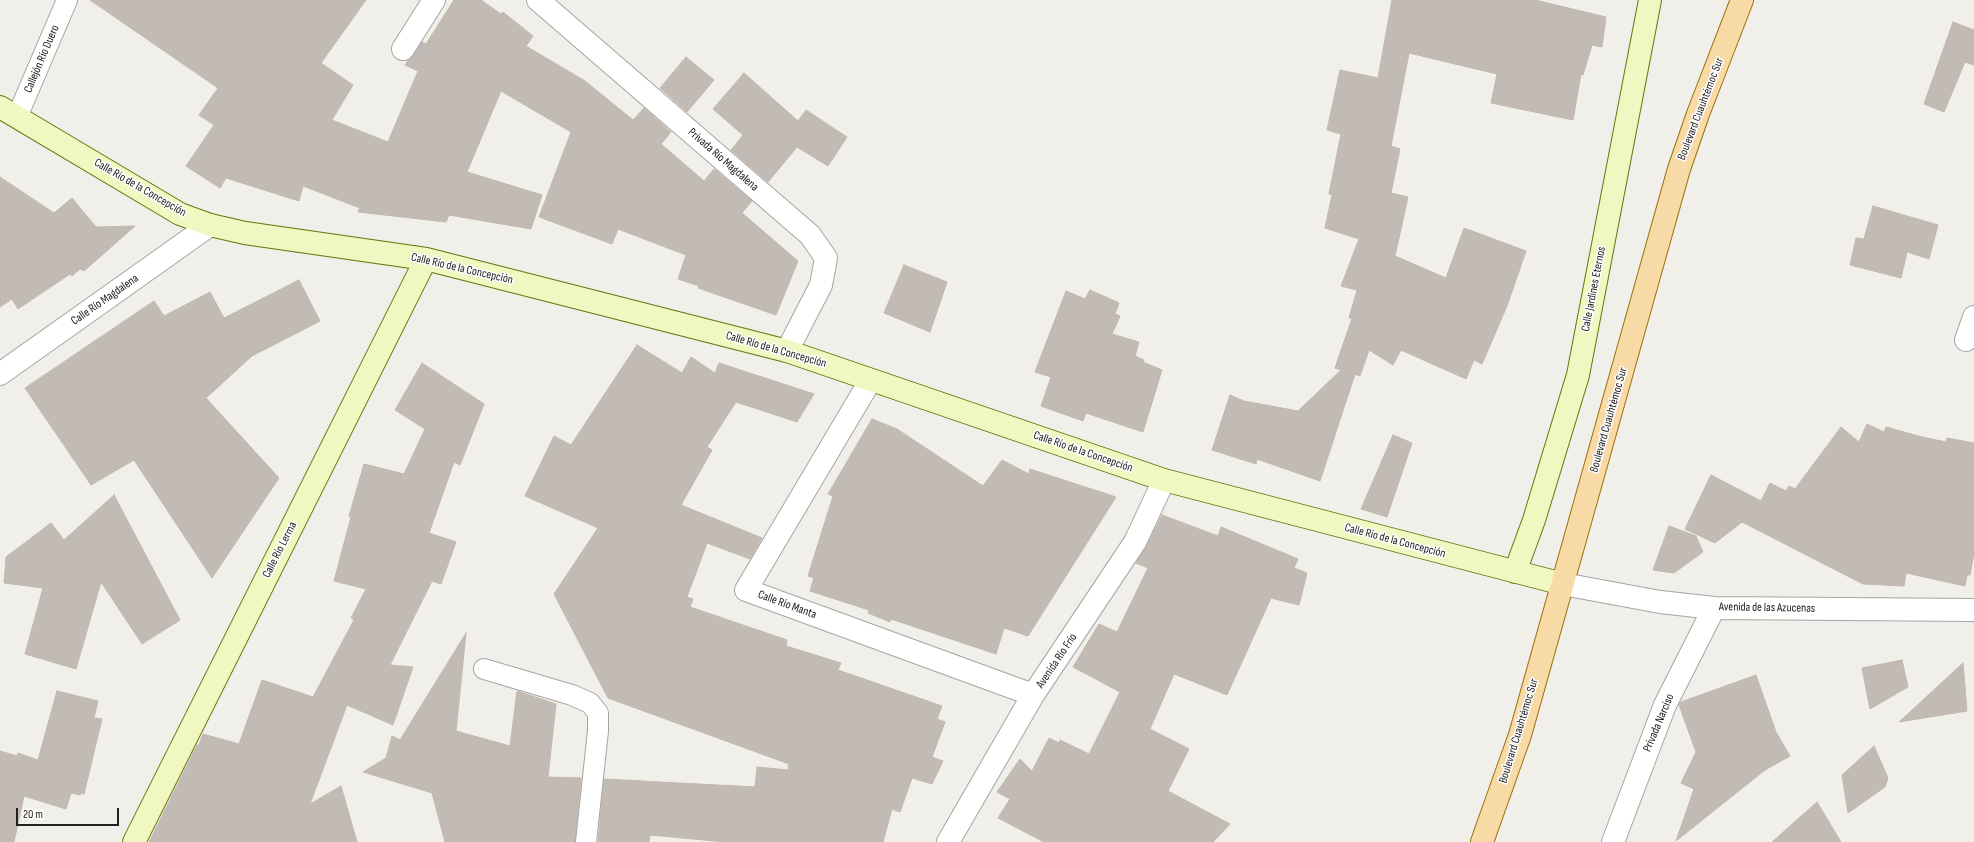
<!DOCTYPE html>
<html>
<head>
<meta charset="utf-8">
<style>
	body { margin:0 }
	#map { position:relative; width:1974px; height:842px; overflow:hidden; background:#f1efe9; font-family:"Sofia Sans Condensed",sans-serif }
	canvas { display:block }
	.scale { position:absolute; left:16px; top:808px; width:103px; height:18px; box-sizing:border-box; border:2px solid #212121; border-top:0; padding-left:5px; font-size:12px; line-height:14px; white-space:nowrap; color:#212121; -webkit-text-stroke:3px #fff; paint-order:stroke }
</style>
</head>
<body>
<div id="map">
<canvas width="1974" height="842"></canvas>
<div class="scale">20 m</div>
</div>
<script>
const c = document.querySelector('canvas').getContext('2d');
c.lineJoin = 'round';
function paint(path, color) { c.fillStyle = color; c.fill(path, 'evenodd'); }
const poly = rows => new Path2D(rows.map(r => 'M' + r).join(''));
function trace(path, color, width, dash) { c.strokeStyle = color; c.lineWidth = width; c.lineCap = dash ? 'butt' : 'round'; c.setLineDash(dash || []); c.stroke(path); }
function drawText(font, color, halo, rows, align = 'center') {
  c.font = font + ' "Sofia Sans Condensed",sans-serif'; c.lineWidth = 3; c.setLineDash([]); c.textBaseline = 'middle'; c.strokeStyle = halo; c.fillStyle = color; for (const [text, x, y, turn = 0] of rows) {
    c.save(); c.translate(x, y); c.rotate((+turn || 0) * Math.PI / 180); c.textAlign = isNaN(turn) ? turn : align; if (halo) c.strokeText(text, 0, 0); c.fillText(text, 0, 0); c.restore();
  }
}
const building = poly([
	[90,0,366,0,321,63,353,85,332,120,388,142,418,71,405,65,408,60,422,42,426,44,454,0,481,0,501,14,503,12,533,36,526,46,585,81,633,120,644,108,671,132,661,144,704,181,714,169,752,201,742,213,798,261,776,315,698,288,699,286,678,279,686,255,618,229,612,244,539,217,571,132,501,91,467,172,542,195,531,229,449,215,446,222,358,212,360,208,303,186,299,201,226,178,220,188,186,166,214,125,199,115,218,88,90,0],
	[1392,0,1535,0,1606,17,1602,47,1592,45,1583,75,1581,74,1573,120,1491,103,1497,74,1409,53,1391,146,1400,149,1391,193,1408,197,1395,256,1446,278,1464,228,1526,251,1507,306,1482,364,1474,360,1466,379,1401,350,1393,365,1369,350,1360,376,1355,374,1320,481,1257,459,1256,464,1212,450,1230,395,1244,401,1298,411,1341,370,1335,368,1352,318,1349,318,1357,290,1341,286,1359,239,1325,228,1332,195,1329,194,1341,134,1327,130,1340,70,1378,78,1392,0],
	[1953,22,1974,30,1974,65,1965,62,1944,112,1924,104,1953,22],
	[686,57,714,80,687,112,660,88,686,57],
	[744,73,798,121,806,110,847,137,828,166,797,147,768,182,731,150,743,135,713,109,744,73],
	[0,177,54,213,72,198,96,227,135,226,84,271,80,269,72,276,70,274,18,309,12,299,0,307,0,177],
	[1873,206,1938,225,1929,259,1907,252,1901,278,1850,265,1856,238,1864,239,1873,206],
	[904,265,947,282,930,332,884,313,904,265],
	[299,280,320,321,252,356,206,398,279,478,212,578,134,460,91,485,25,388,154,301,164,316,210,292,224,318,299,280],
	[1090,290,1119,303,1115,314,1120,316,1112,334,1139,342,1135,356,1144,360,1143,362,1162,370,1143,432,1086,413,1083,421,1041,406,1051,377,1035,372,1066,291,1085,299,1090,290],
	[637,345,682,373,691,357,715,373,719,363,814,394,797,422,736,402,707,447,712,450,681,505,762,538,750,559,707,543,687,597,693,599,690,607,787,640,786,646,841,663,838,670,942,706,937,719,945,722,932,757,943,761,932,784,912,778,900,812,892,809,883,842,726,842,650,835,649,842,598,842,604,779,755,787,757,767,788,770,789,764,608,698,554,594,598,528,525,496,554,436,571,445,637,345],
	[422,363,484,404,460,465,454,462,429,533,456,542,441,584,432,581,390,665,413,667,393,725,347,705,310,804,341,786,357,842,149,842,197,745,199,745,203,734,239,744,262,680,313,697,354,620,351,618,366,589,334,581,351,517,349,516,364,464,404,474,425,429,395,410,422,363],
	[872,419,897,429,983,486,1002,460,1029,474,1030,469,1116,497,1028,636,1004,628,996,654,891,619,890,622,868,613,869,610,810,591,814,578,808,576,833,496,828,494,872,419],
	[1867,424,1884,432,1886,427,1922,437,1946,442,1947,438,1974,443,1974,553,1970,575,1967,575,1965,586,1906,573,1904,586,1863,584,1742,522,1715,543,1685,529,1711,475,1761,501,1770,483,1786,491,1789,486,1795,489,1841,427,1859,442,1867,424],
	[1393,435,1412,443,1387,517,1361,509,1393,435],
	[114,495,180,620,142,644,101,582,76,669,25,654,43,588,4,583,6,557,51,523,64,540,114,495],
	[1162,515,1218,536,1221,527,1298,559,1294,568,1307,573,1299,605,1271,598,1227,695,1174,674,1150,729,1189,749,1168,791,1230,824,1213,842,1044,842,998,818,1010,799,997,792,1020,759,1032,771,1049,738,1059,743,1060,740,1089,754,1120,692,1073,667,1099,624,1117,632,1148,568,1136,563,1146,547,1162,515],
	[1669,526,1696,536,1703,552,1674,573,1653,570,1669,526],
	[466,633,456,731,510,746,517,691,556,704,548,777,581,778,575,842,445,842,432,793,363,772,386,758,392,736,400,740,466,633],
	[1902,660,1908,687,1870,709,1862,668,1902,660],
	[1963,663,1967,711,1899,722,1963,663],
	[1756,675,1776,732,1790,756,1765,770,1676,841,1694,789,1681,783,1696,752,1679,705,1681,702,1756,675],
	[57,691,98,701,94,718,102,719,84,794,81,793,80,795,71,793,66,809,24,796,14,842,0,842,0,751,17,756,18,753,38,760,57,691],
	[1874,746,1888,778,1885,787,1848,813,1842,775,1874,746],
	[1817,802,1841,842,1772,842,1817,802]
]);
const lane = poly([
	[17,117,67,0],
	[484,669,572,695,590,703,598,713,598,731,586,842]
]);
const street = poly([
	[538,0,810,235,826,258,821,285,787,351],
	[403,49,434,0],
	[1966,340,1974,317],
	[0,374,210,225],
	[870,381,746,590,1033,695],
	[1563,584,1660,602,1714,608,1974,610],
	[948,842,1033,695,1135,542,1164,480],
	[1613,842,1665,705,1714,608]
]);
const secondary = poly([
	[0,107,180,214,210,225,245,233,426,259,787,351,1164,480,1563,584],
	[1515,572,1534,520,1578,375,1650,0],
	[134,842,426,259]
]);
const primary = poly([
	[1482,842,1520,735,1679,169,1698,114,1742,0]
]);
const streetNames = [
	["Callejón Río Duero",42,59,-67],
	["Boulevard Cuauhtémoc Sur",1701,109,-69],
	["Privada Río Magdalena",723,160,41],
	["Calle Río de la Concepción",140,188,30],
	["Calle Río de la Concepción",462,269,13],
	["Calle Jardines Eternos",1594,289,-79],
	["Calle Río Magdalena",105,300,-35],
	["Calle Río de la Concepción",776,350,16],
	["Boulevard Cuauhtémoc Sur",1609,420,-74],
	["Calle Río de la Concepción",1083,452,19],
	["Calle Río de la Concepción",1395,541,15],
	["Calle Río Lerma",280,550,-63],
	["Calle Río Manta",787,605,20],
	["Avenida de las Azucenas",1767,608,1],
	["Avenida Río Frío",1057,661,-56],
	["Privada Narcíso",1659,723,-67],
	["Boulevard Cuauhtémoc Sur",1519,731,-73]
];
paint(building, '#c2bbb5');
trace(building, '#c2b7ab', 1);
trace(lane, '#a5a5a5', 22);
trace(street, '#a5a5a5', 24);
trace(secondary, '#63760b', 24);
trace(primary, '#977107', 24);
trace(lane, '#fff', 20);
trace(street, '#fff', 22);
trace(secondary, '#f1f7c1', 22);
trace(primary, '#f8daa7', 22);
drawText('12px', '#212121', '#fff', streetNames);
</script>
</body>
</html>
